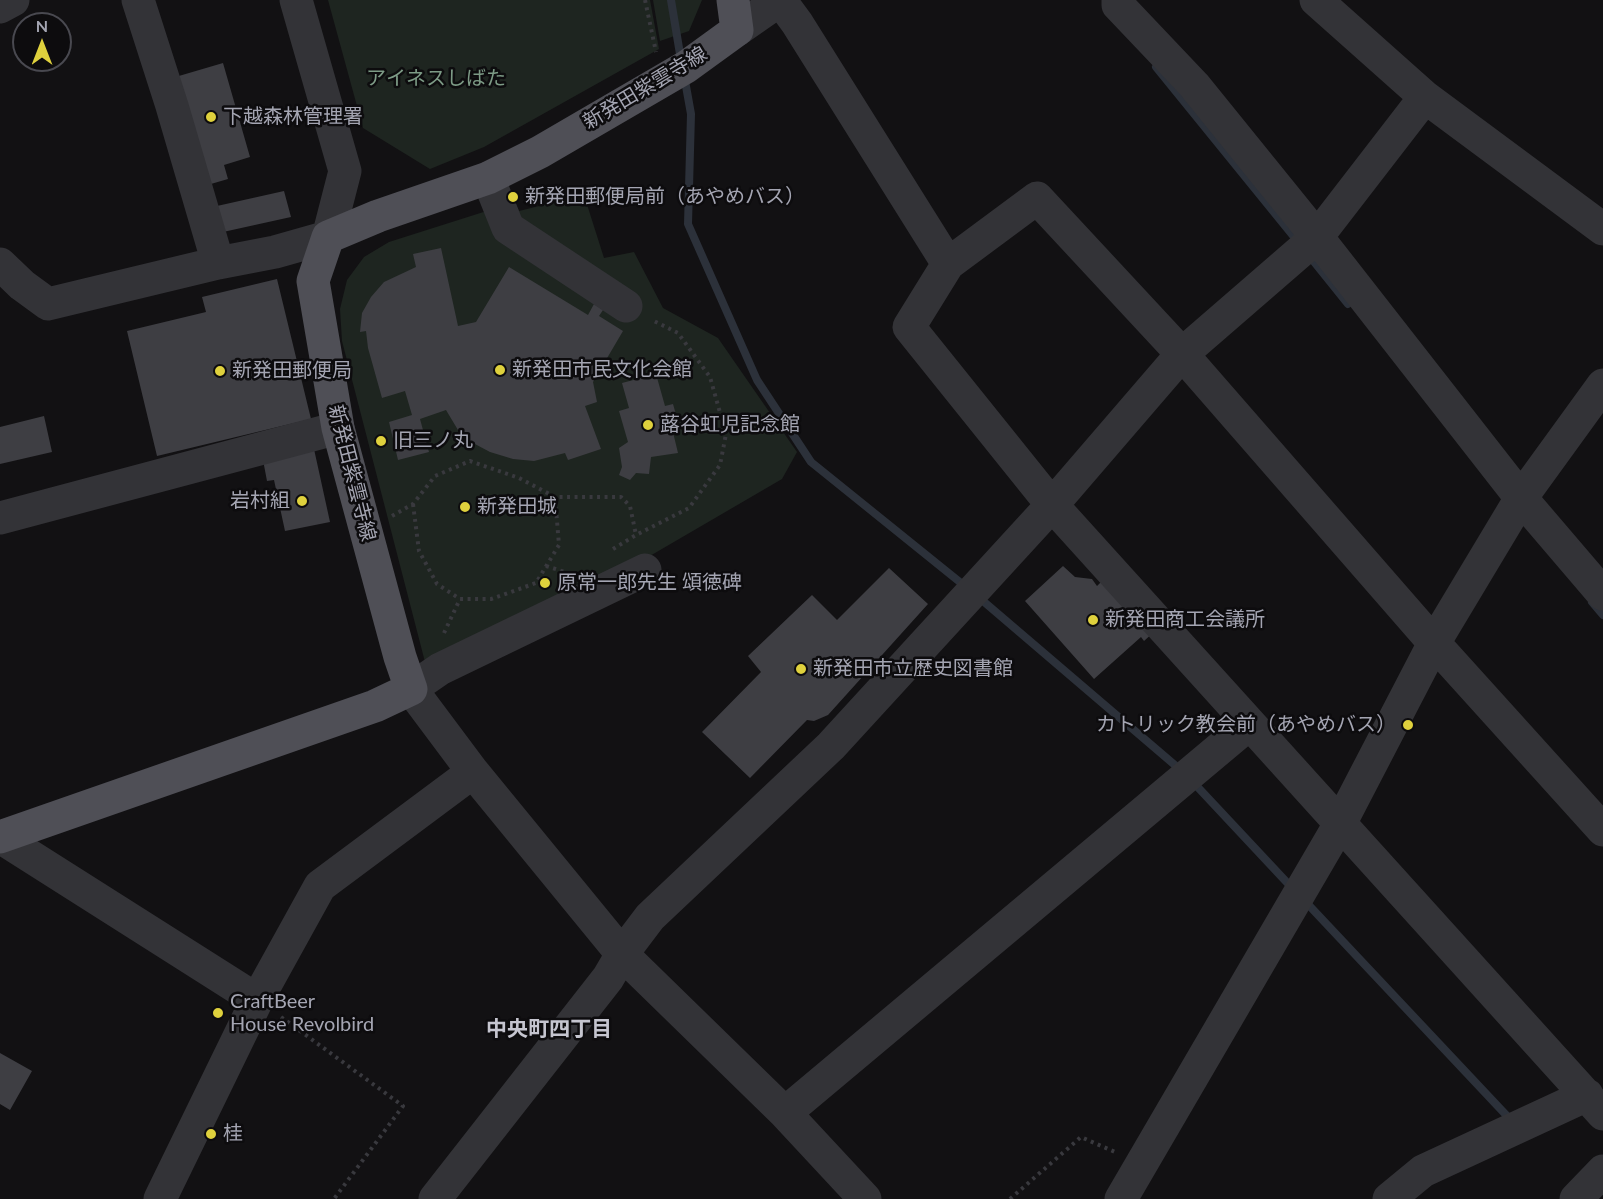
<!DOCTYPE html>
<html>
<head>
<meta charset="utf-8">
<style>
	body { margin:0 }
	#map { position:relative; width:1603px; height:1199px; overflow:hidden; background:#121113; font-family:Lato,sans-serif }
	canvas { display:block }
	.north { position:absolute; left:12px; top:12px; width:60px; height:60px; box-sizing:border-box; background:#0d0c0e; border:2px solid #494950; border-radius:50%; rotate:0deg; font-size:16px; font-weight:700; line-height:24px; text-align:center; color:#a4a5b2 }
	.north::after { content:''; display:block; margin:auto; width:21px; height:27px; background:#dfd13d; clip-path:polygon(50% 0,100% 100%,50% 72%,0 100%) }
</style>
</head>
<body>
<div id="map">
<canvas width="1603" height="1199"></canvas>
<div class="north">N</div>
</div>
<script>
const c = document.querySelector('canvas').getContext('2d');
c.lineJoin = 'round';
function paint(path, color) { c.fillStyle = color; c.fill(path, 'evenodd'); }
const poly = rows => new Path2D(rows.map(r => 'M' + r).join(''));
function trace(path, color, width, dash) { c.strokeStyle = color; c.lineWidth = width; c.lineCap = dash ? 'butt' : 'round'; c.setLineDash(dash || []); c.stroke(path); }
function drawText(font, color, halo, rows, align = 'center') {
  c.font = font + ' Lato,"Noto Sans JP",sans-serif'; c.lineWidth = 5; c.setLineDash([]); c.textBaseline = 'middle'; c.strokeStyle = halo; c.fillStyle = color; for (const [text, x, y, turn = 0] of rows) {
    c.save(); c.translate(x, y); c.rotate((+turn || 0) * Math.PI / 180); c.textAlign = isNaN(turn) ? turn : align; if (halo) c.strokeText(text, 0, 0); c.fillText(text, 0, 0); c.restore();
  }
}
const green = poly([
	[328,0,650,0,659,49,484,147,430,169,363,128],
	[653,0,702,0,689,31,660,41],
	[584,195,604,258,634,252,663,308,718,338,797,452,782,479,643,560,425,662,342,341,340,309,347,280,364,257,389,242,515,202,519,211]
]);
const stream = poly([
	[671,0,681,60],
	[1156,67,1299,243],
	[684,75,691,114,688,224,757,380,811,462,966,587],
	[1307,253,1348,304],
	[976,595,1183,772],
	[1592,602,1603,615],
	[1192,781,1294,890],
	[1303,899,1508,1117]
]);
const building = poly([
	[223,63,250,157,224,165,228,179,204,186,172,78],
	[284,191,291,217,214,234,208,208],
	[441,248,458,326,476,322,509,267,588,315,594,304,603,310,599,316,623,331,593,382,597,402,585,406,601,449,568,460,565,453,534,461,513,459,490,452,473,443,458,430,446,410,420,419,429,452,398,460,389,422,412,415,405,391,382,398,368,348,366,331,360,332,362,313,371,297,384,282,416,267,413,254],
	[277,279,311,419,157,456,127,331,206,312,202,297],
	[656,374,665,406,673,404,677,418,670,420,678,453,651,457,649,474,636,473,630,480,619,475,622,467,619,448,628,442,619,411,629,408,622,383],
	[44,416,52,452,0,464,0,427],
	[314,449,330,522,285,531,274,480,267,481,263,460],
	[1063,566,1075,577,1092,579,1097,586,1104,579,1155,631,1144,641,1141,637,1094,679,1025,601],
	[889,568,928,604,828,715,814,721,807,720,750,778,702,732,761,672,748,656,812,595,837,620],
	[0,1053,32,1071,10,1110,0,1104]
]);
const path = poly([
	[645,0,656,52],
	[413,504,419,551,437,584,460,599,491,599,536,583,559,545,555,497],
	[392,516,413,504,435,476,470,461,519,478,555,497,621,497,630,506,636,535],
	[613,549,636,535,689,508,720,465,726,434,710,377,678,333,652,320],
	[546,566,568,573],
	[444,633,460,599],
	[281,1017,403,1106,334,1199],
	[1010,1199,1081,1137,1115,1152]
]);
const minor = poly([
	[138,0,172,106,218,263],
	[1118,0,1118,5,1194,85,1317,237,1521,498,1603,594],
	[1316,0,1425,97,1603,229],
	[0,7,13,0],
	[737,30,780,0,797,23,948,264],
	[488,178,508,228,626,306],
	[0,264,22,285,48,304,218,263,275,252,328,237,345,171,296,0],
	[0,518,338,428],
	[645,570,440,669,411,689,473,772,622,954,785,1113,865,1199],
	[1603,830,1434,643,1182,354,1037,198,948,264,909,327,1052,505,1603,1114],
	[0,837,257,1000],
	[785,1113,1249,724],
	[160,1199,257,1000,320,886,473,772],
	[435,1199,608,978,622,954,650,917,831,746,1052,505,1182,354,1317,237,1425,97],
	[1121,1199,1341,822,1434,643,1521,498,1603,385],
	[1389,1199,1423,1171,1587,1095],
	[1576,1199,1603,1171]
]);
const major = poly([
	[0,837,375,706,411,689,400,657,338,428,313,281,328,237,378,216,488,178,540,152,686,67,737,30,733,0]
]);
const markers = [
	[211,117,6,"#dfd13d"],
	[513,197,6,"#dfd13d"],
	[500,370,6,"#dfd13d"],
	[220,371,6,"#dfd13d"],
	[648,425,6,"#dfd13d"],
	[381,441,6,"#dfd13d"],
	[302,501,6,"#dfd13d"],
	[465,507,6,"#dfd13d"],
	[545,583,6,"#dfd13d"],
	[1093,620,6,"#dfd13d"],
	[801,669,6,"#dfd13d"],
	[1408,725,6,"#dfd13d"],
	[218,1013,6,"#dfd13d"],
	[211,1134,6,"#dfd13d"]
];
const parkNames = [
	["アイネスしばた",436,79]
];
const streetNames = [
	["新発田紫雲寺線",645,88,-31],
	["新発田紫雲寺線",352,473,76]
];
const poiNames = [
	["下越森林管理署",223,117],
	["新発田郵便局前（あやめバス）",525,197],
	["新発田市民文化会館",512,370],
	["新発田郵便局",232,371],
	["蕗谷虹児記念館",660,425],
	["旧三ノ丸",393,441],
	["岩村組",290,501,"right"],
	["新発田城",477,507],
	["原常一郎先生 頌徳碑",557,583],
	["新発田商工会議所",1105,620],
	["新発田市立歴史図書館",813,669],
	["カトリック教会前（あやめバス）",1396,725,"right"],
	["CraftBeer",230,1002],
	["House Revolbird",230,1025],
	["桂",223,1134]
];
const neighbourhoodNames = [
	["中央町四丁目",549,1029]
];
paint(green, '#1e2520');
trace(stream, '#2c313a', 8);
paint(building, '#3e3e43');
trace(path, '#39393e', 4, [3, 4.5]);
trace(minor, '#333337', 33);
trace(major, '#4f4f56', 33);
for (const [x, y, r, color] of markers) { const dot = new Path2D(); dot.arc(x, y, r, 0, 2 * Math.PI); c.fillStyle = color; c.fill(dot); trace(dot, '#0d0c0e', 2); }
drawText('20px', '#7d9b86', '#0d0c0e', parkNames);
drawText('20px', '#a4a5b2', '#0d0c0e', streetNames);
drawText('20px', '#a4a5b2', '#0d0c0e', poiNames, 'left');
drawText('bold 21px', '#c5c5cf', '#0d0c0e', neighbourhoodNames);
</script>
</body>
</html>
